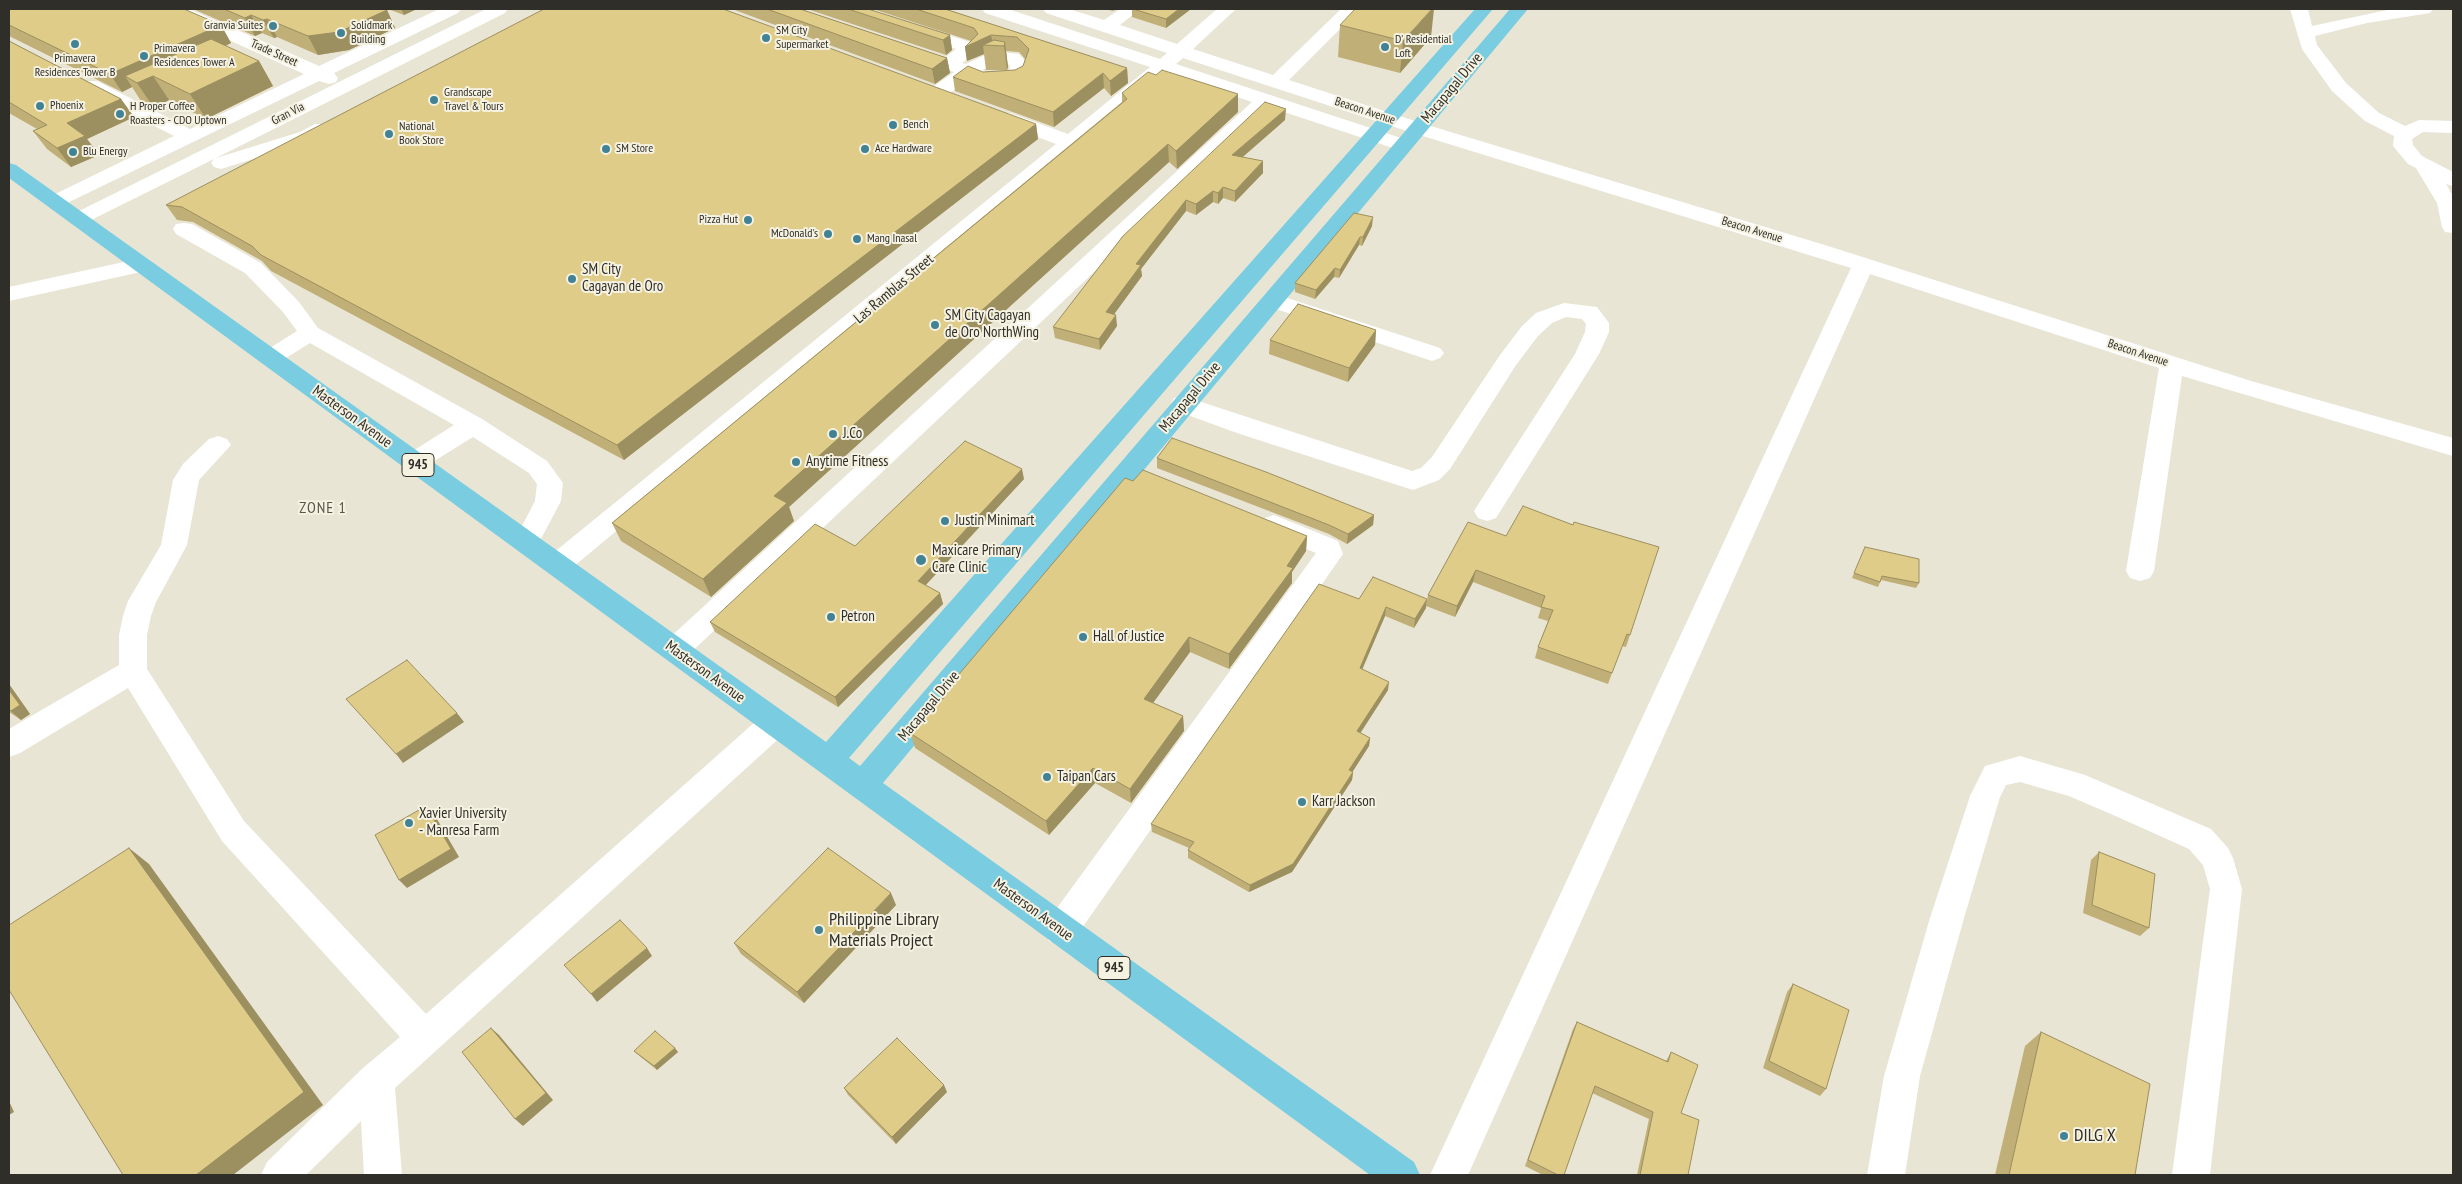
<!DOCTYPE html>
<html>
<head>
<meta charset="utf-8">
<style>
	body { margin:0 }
	#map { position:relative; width:2462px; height:1184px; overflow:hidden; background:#e9e5d5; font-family:"PT Sans Narrow",sans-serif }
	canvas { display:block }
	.frame { position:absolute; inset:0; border:10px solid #2f2e28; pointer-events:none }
</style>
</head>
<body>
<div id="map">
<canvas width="2462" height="1184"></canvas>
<div class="frame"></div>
</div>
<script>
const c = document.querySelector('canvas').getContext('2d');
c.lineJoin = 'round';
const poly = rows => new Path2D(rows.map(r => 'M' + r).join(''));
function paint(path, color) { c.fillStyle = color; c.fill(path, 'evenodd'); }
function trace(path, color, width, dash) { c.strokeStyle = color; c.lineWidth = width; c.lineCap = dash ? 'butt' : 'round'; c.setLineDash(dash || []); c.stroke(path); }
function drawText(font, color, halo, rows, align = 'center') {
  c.font = font + ' "PT Sans Narrow",sans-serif'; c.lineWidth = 4; c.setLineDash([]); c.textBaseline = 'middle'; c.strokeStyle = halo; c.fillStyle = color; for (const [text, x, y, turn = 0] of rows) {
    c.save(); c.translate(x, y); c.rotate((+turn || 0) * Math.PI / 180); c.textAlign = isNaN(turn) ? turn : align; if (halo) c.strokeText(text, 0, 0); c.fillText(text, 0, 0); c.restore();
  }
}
const minor = poly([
	[166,9,189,9,319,66,439,9,461,9,458,13,334,73,338,78,336,82,329,84,319,81,61,206,54,208,47,206,44,202,47,198,174,136,83,89,81,85,83,81,97,81,190,129,304,74,169,13,166,9],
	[486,9,508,9,505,13,216,158,300,132,315,124,329,124,332,128,329,132,314,140,221,169,214,167,211,163,214,159,85,223,78,225,71,223,67,219,71,215,486,9],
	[842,9,868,9,976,44,979,48,976,52,962,63,966,64,994,51,1019,54,1029,65,1026,75,1017,83,992,87,970,79,944,97,930,97,927,93,930,89,954,72,906,56,903,52,906,48,912,46,946,57,956,49,845,13,842,9],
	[997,63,1007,63,1010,66,1009,72,993,75,982,70,997,63],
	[982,9,1008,9,1160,59,1167,53,1046,13,1043,9,1069,9,1104,20,1120,9,1140,9,1120,25,1177,44,1217,9,1236,9,1193,49,1273,75,1341,9,1360,9,1289,80,1424,124,1828,246,2251,381,2453,438,2453,456,2182,376,2154,571,2150,578,2140,581,2130,578,2126,571,2159,368,1870,274,1468,1175,1430,1175,1851,268,1410,132,1183,58,1176,64,1410,141,1413,145,1410,149,1403,151,1396,149,1269,107,685,658,675,661,665,658,661,650,665,642,1252,102,1166,73,567,572,557,575,547,572,543,565,547,558,1056,144,996,121,993,117,996,113,1010,113,1068,134,1150,67,985,13,982,9],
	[2290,9,2308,9,2312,26,2392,9,2433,9,2430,13,2424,14,2367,23,2315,36,2317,45,2346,83,2379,113,2405,126,2419,120,2453,121,2453,133,2423,132,2412,139,2413,145,2422,156,2453,172,2453,186,2446,184,2453,196,2453,233,2445,232,2442,227,2437,203,2416,168,2408,164,2393,146,2394,136,2365,121,2332,91,2302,49,2290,9],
	[184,223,192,224,261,263,299,302,318,328,482,419,547,461,563,483,561,501,535,550,526,553,517,550,513,543,535,501,537,484,529,473,473,437,423,468,414,471,405,468,401,462,405,456,454,425,310,343,278,363,270,366,262,363,258,358,262,353,297,331,283,312,245,273,176,234,173,229,176,224,184,223],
	[142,258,150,260,153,265,150,270,9,301,9,287,142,258],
	[1272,293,1440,348,1444,353,1440,358,1432,361,1264,305,1261,300,1264,295,1272,293],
	[1564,303,1597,307,1609,323,1609,332,1599,354,1496,518,1487,521,1478,518,1474,511,1575,354,1585,332,1586,324,1582,319,1566,317,1552,323,1538,336,1516,365,1450,469,1439,480,1413,490,1237,433,1174,410,1171,404,1174,398,1183,396,1412,471,1421,468,1432,457,1500,355,1522,326,1536,313,1564,303],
	[218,436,227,439,231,445,199,480,187,545,156,602,151,616,147,635,147,669,244,821,426,1014,764,714,775,711,786,714,790,723,786,732,395,1088,402,1175,364,1175,361,1121,306,1175,261,1175,267,1162,363,1068,400,1037,222,841,128,688,20,753,9,757,9,729,119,665,119,635,123,616,128,601,161,545,173,480,183,464,209,439,218,436],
	[1274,515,1338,541,1343,554,1073,941,1061,945,1049,941,1044,930,1049,919,1316,553,1265,532,1261,525,1265,518,1274,515],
	[2020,756,2085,775,2211,829,2228,848,2233,858,2242,889,2210,1175,2172,1175,2210,889,2203,865,2189,849,2120,818,2069,796,2020,782,2006,785,2000,797,1964,918,1920,1076,1905,1175,1867,1175,1884,1076,1930,918,1970,796,1985,766,2020,756]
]);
const major = poly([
	[1475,9,1493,9,849,758,860,766,1510,9,1528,9,883,783,1414,1162,1420,1175,1370,1175,9,178,9,163,16,165,826,742,1475,9]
]);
const wall = poly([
	[9,9,221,25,231,43,226,46,259,61,273,86,206,119,169,100,154,108,141,101,132,87,122,92,9,36],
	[193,9,383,9,387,10,395,28,349,50,318,55,277,37,274,38,262,33,255,36],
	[388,9,417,9,404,15],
	[732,9,800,9,947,58,950,73,935,84],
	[807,9,868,9,950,35,952,50,946,55],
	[873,9,945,9,1127,68,1128,83,1111,96,1104,88,1054,127,955,91,953,77,983,72,1015,70,1023,66,1025,59,1019,52,1006,51,1008,67,1007,70,986,70,984,54,967,61,965,47,971,41],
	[1105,9,1117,9,1113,11],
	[1132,9,1191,9,1166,28,1132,17],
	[1340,25,1431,37,1400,73,1338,57],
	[9,41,121,99,134,117,87,139,99,155,71,167,47,149,33,131,37,129,9,113],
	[1122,93,1238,112,1177,169,1169,162,789,507,794,521,711,597,621,541,612,523,1122,102],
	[1285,120,1243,157,1263,173,1235,202,1223,198,1218,204,1213,202,1196,215,1186,211,1141,269,1142,276,1114,314,1117,326,1100,350,1055,338,1053,327,1123,236],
	[1036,124,1038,139,624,460,271,271,262,261,193,222,177,220,166,205],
	[1372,226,1362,246,1359,245,1339,278,1334,277,1315,299,1295,292,1295,283],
	[1376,330,1375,345,1348,382,1269,354,1270,340],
	[1157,458,1374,515,1373,525,1347,544,1329,534,1157,468],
	[1024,479,926,585,940,593,943,604,838,707,715,632,710,622,855,546],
	[1133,481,1307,536,1306,551,1292,572,1292,583,1229,669,1190,652,1153,703,1183,716,1184,731,1131,803,1095,783,1049,835,915,748,910,733,943,699],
	[1506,536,1630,635,1626,647,1622,646,1608,684,1535,658,1538,647,1548,621,1538,618,1541,608,1473,582,1455,617,1426,606,1428,595],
	[1865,547,1919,583,1916,588,1881,580,1878,587,1852,578],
	[1359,599,1426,608,1414,628,1385,616,1362,669,1388,690,1360,733,1370,738,1369,746,1352,772,1353,772,1352,780,1292,872,1249,892,1188,858,1188,850,1189,848,1152,832,1151,824],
	[9,684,30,714,21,720,9,712],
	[2099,852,2149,928,2140,936,2083,913,2091,860],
	[896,905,804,1003,741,954,734,943],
	[1793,984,1826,1089,1820,1096,1763,1068,1787,992],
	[1577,1022,1666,1061,1671,1052,1681,1113,1688,1175,1637,1175,1649,1119,1592,1093,1564,1175,1543,1175,1525,1166,1573,1029],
	[2041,1032,2135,1175,1995,1175,2025,1046],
	[634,1051,678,1052,657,1070,637,1054],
	[844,1088,947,1092,896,1144,848,1095]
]);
const shadedWall = poly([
	[401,9,417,9,404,15],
	[1179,9,1191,9,1166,28,1166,19],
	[1432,9,1434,9,1431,37,1400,73,1403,41],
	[387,10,395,28,349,50,318,55,308,36],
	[251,15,262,33,255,36,245,18],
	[267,19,277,37,274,38,263,20],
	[221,25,231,43,156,77,153,76,169,100,154,108,137,83,125,76,132,87,122,92,110,74],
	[950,35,952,50,946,55,943,40],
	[991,35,993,45,983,45,984,54,967,61,965,47],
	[1005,42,1008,67,1007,70,1004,46],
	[947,58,950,73,935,84,932,69],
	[259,61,273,86,206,119,190,94],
	[1127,68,1128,83,1111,96,1110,81],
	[1103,73,1104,88,1054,127,1053,112],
	[1238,94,1238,112,1177,169,1176,151],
	[121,99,134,117,87,139,99,155,71,167,57,148,67,123],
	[1286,109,1285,120,1232,166,1232,155],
	[1036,124,1038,139,624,460,617,445],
	[1168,144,1169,162,789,507,794,521,711,597,703,579,774,496],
	[1263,161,1263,173,1235,202,1235,191],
	[1223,187,1223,198,1218,204,1218,193],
	[1213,191,1213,202,1196,215,1196,204],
	[1186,200,1186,211,1141,269,1142,276,1107,324,1106,312,1136,264],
	[1373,217,1372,226,1362,246,1363,237],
	[1360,237,1359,245,1339,278,1340,270],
	[1335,268,1334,277,1315,299,1316,290],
	[1116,315,1117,326,1100,350,1099,339],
	[1376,330,1375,345,1348,382,1349,368],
	[1022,469,1024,479,920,591,918,581],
	[1374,515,1373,525,1347,544,1348,534],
	[1307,536,1306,551,1292,572,1292,583,1229,669,1229,654],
	[1476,570,1473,582,1455,617,1457,606],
	[940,593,943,604,838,707,835,697],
	[1427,599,1426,608,1414,628,1415,619],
	[1386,607,1385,616,1359,677,1360,668],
	[1189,637,1190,652,1145,714,1144,699],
	[1389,682,1388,690,1356,740,1357,731],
	[9,684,30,714,21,720,11,711],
	[457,713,464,722,403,763,396,754],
	[1183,716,1184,731,1131,803,1130,789],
	[1370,738,1369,746,1348,779,1349,770],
	[1093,768,1095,783,1049,835,1046,821],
	[1353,772,1352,780,1292,872,1249,892,1250,885],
	[426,806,434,814,459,857,407,888,399,880],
	[129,848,149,864,323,1105,233,1175,196,1175],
	[891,893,896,905,804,1003,797,992],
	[647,948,652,956,597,1002,591,994],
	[491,1028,499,1035,553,1100,523,1126,515,1119],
	[675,1048,678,1052,657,1070,654,1066],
	[944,1085,947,1092,896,1144,892,1137],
	[9,1101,14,1112,9,1115]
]);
const building = poly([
	[9,9,184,9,221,25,110,74,9,25,9,9],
	[224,9,383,9,387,10,339,32,308,36,267,19,263,20,251,15,245,18,224,9],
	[544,9,723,9,1036,124,617,445,261,255,252,246,182,207,166,205,544,9],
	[767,9,800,9,947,58,932,69,767,9],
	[848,9,868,9,950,35,943,40,848,9],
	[916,9,945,9,1127,68,1110,81,1103,73,1053,112,953,77,968,66,983,72,1015,70,1023,66,1029,49,1017,37,991,35,965,47,978,34,974,28,916,9],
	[1133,9,1179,9,1166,19,1133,9],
	[1355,9,1432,9,1403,41,1340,25,1355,9],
	[211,39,259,61,190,94,153,76,137,83,125,76,211,39],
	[994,40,1005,42,1004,46,983,45,994,40],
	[9,41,121,99,67,123,85,136,57,148,33,131,47,125,9,102,9,41],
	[1162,70,1238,94,1176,151,1168,144,774,496,787,503,703,579,612,523,1127,99,1122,93,1148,72,1156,75,1162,70],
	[1265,102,1286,109,1232,155,1263,161,1235,191,1223,187,1218,193,1213,191,1196,204,1186,200,1136,264,1141,265,1106,312,1116,315,1099,339,1053,327,1123,236,1265,102],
	[1354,213,1373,217,1363,237,1360,237,1340,270,1335,268,1316,290,1295,283,1354,213],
	[1298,304,1376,330,1349,368,1270,340,1298,304],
	[1172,438,1266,472,1374,515,1348,534,1329,525,1157,458,1172,438],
	[965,441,1022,469,918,581,940,593,835,697,710,622,815,524,855,546,965,441],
	[1143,470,1307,536,1287,566,1293,568,1229,654,1189,637,1144,699,1183,716,1130,789,1093,768,1046,821,910,733,940,698,943,699,949,686,1125,478,1133,481,1143,470],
	[1523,506,1573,525,1574,522,1659,547,1630,635,1627,634,1612,673,1538,647,1553,610,1541,607,1545,596,1476,570,1457,606,1428,595,1468,522,1506,536,1523,506],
	[1865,547,1919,559,1919,583,1882,576,1880,582,1854,573,1865,547],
	[1373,577,1427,599,1415,619,1386,607,1360,668,1389,682,1357,731,1370,738,1349,770,1353,772,1293,864,1250,885,1188,850,1194,842,1151,824,1319,584,1359,599,1373,577],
	[407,660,457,713,396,754,346,699,407,660],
	[9,690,20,705,11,711,9,709,9,690],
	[426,806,451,849,399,880,375,835,426,806],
	[129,848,304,1092,196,1175,123,1175,9,990,9,925,129,848],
	[828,848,891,893,797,992,734,943,828,848],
	[2099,852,2155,874,2149,928,2092,905,2099,852],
	[620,920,647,948,591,994,564,965,620,920],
	[1793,984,1849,1010,1826,1089,1769,1061,1793,984],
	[1577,1022,1668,1062,1671,1052,1698,1065,1681,1113,1699,1120,1688,1175,1640,1175,1653,1112,1595,1086,1564,1175,1558,1175,1528,1160,1577,1022],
	[491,1028,546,1093,515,1119,462,1052,491,1028],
	[655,1031,675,1048,654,1066,634,1051,655,1031],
	[2041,1032,2150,1084,2135,1175,2009,1175,2041,1032],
	[897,1038,944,1085,892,1137,844,1088,897,1038]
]);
const markers = [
	[273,26,5,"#418295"],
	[341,33,5,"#418295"],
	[766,38,5,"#418295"],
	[75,44,5,"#418295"],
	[1385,47,5,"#418295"],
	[144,56,5,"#418295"],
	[434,100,5,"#418295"],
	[40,106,5,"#418295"],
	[120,114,5,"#418295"],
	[893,125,5,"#418295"],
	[389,134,5,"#418295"],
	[606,149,5,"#418295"],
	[865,149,5,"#418295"],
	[73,152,5,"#418295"],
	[748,220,5,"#418295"],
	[828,234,5,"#418295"],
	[857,239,5,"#418295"],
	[572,279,5,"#418295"],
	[935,325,5,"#418295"],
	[833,434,5,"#418295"],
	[796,462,5,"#418295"],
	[945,521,5,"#418295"],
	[921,560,6,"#418295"],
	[831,617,5,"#418295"],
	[1083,637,5,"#418295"],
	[1047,777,5,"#418295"],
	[1302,802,5,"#418295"],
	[409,823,5,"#418295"],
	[819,930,5,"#418295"],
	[2064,1136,5,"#418295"]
];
const farPoinames = [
	["Granvia Suites",263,26,"right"],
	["Solidmark",351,26],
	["Building",351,40],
	["SM City",776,31],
	["Supermarket",776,45],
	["D' Residential",1395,40],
	["Loft",1395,54],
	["Primavera",154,49],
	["Residences Tower A",154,63],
	["Primavera",75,59,"center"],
	["Residences Tower B",75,73,"center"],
	["Grandscape",444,93],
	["Travel & Tours",444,107],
	["Phoenix",50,106],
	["H Proper Coffee",130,107],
	["Roasters - CDO Uptown",130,121],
	["Bench",903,125],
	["National",399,127],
	["Book Store",399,141],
	["SM Store",616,149],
	["Ace Hardware",875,149],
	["Blu Energy",83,152],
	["Pizza Hut",738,220,"right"],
	["McDonald's",818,234,"right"],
	["Mang Inasal",867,239]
];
const farStreetnames = [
	["Trade Street",274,53,24],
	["Beacon Avenue",1365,111,18],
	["Gran Via",288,114,-27],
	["Beacon Avenue",1752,230,17],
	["Beacon Avenue",2138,353,18]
];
const shields = [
	[418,465,32],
	[1114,968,32]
];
const shieldNames = [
	["945",418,465],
	["945",1114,968]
];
const streetNames = [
	["Macapagal Drive",1452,88,-50],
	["Las Ramblas Street",894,289,-40],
	["Macapagal Drive",1190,397,-50],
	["Masterson Avenue",352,417,36],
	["Masterson Avenue",705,672,36],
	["Macapagal Drive",929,706,-50],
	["Masterson Avenue",1033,910,36]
];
const poiNames = [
	["SM City",582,270],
	["Cagayan de Oro",582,287],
	["SM City Cagayan",945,316],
	["de Oro NorthWing",945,333],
	["J.Co",843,434],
	["Anytime Fitness",806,462],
	["Justin Minimart",955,521],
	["Maxicare Primary",932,551],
	["Care Clinic",932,568],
	["Petron",841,617],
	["Hall of Justice",1093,637],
	["Taipan Cars",1057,777],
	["Karr Jackson",1312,802],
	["Xavier University",419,814],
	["- Manresa Farm",419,831]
];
const neighbourhoodNames = [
	["ZONE 1",323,508]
];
const nearPoinames = [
	["Philippine Library",829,920],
	["Materials Project",829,941],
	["DILG X",2074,1136]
];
paint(minor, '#fff');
paint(major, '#7acde0');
paint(wall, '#c0af76');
paint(shadedWall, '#9c8f60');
paint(building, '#dfcc89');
trace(building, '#9c8f60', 1);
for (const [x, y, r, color] of markers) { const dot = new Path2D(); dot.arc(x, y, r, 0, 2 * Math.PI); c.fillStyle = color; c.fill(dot); trace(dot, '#f6f2e2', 2); }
drawText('12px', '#2f2e28', '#f6f2e2', farPoinames, 'left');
drawText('12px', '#2f2e28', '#f6f2e2', farStreetnames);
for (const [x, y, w] of shields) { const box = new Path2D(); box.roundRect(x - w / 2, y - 11.5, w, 23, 4); c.fillStyle = '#f6f2e2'; c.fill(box); trace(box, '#2f2e28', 1); }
drawText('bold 14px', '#2f2e28', null, shieldNames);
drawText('15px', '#2f2e28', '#f6f2e2', streetNames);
drawText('15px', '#2f2e28', '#f6f2e2', poiNames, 'left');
c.letterSpacing = '1px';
drawText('16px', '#595649', '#f6f2e2', neighbourhoodNames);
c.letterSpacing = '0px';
drawText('18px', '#2f2e28', '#f6f2e2', nearPoinames, 'left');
</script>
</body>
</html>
